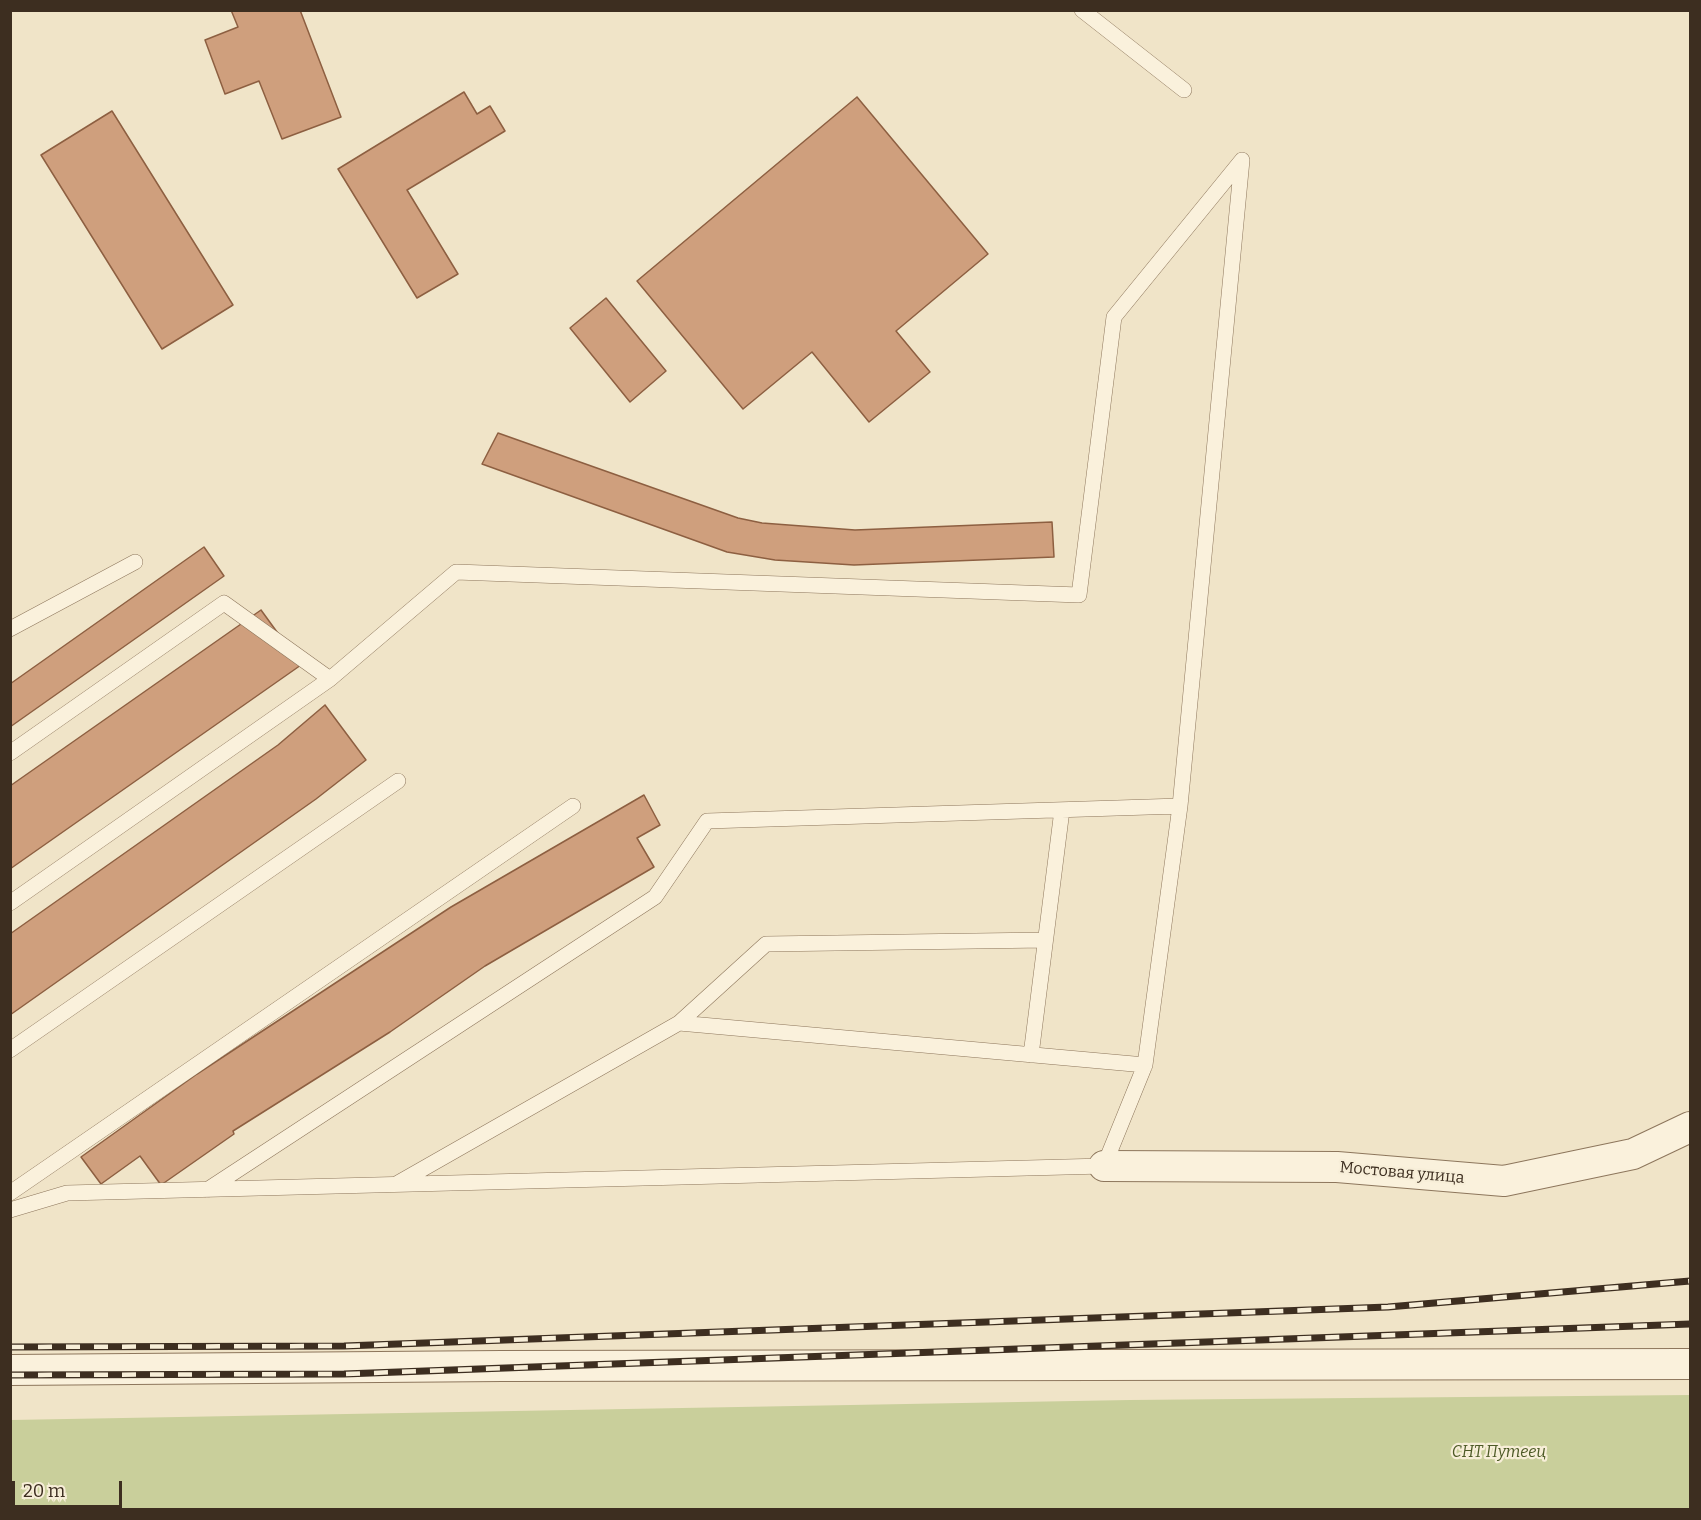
<!DOCTYPE html>
<html>
<head>
<meta charset="utf-8">
<style>
	body { margin:0 }
	#map { position:relative; width:1701px; height:1520px; overflow:hidden; background:#f0e4c8; font-family:Bitter,serif }
	canvas { display:block }
	.frame { position:absolute; inset:0; border:12px solid #3d2e20; pointer-events:none }
	.scale { position:absolute; left:12px; top:1481px; width:110px; height:27px; box-sizing:border-box; border:3px solid #3d2e20; border-top:0; padding-left:8px; font-size:18px; line-height:21px; white-space:nowrap; color:#3d2e20; -webkit-text-stroke:4px #f7eed8; paint-order:stroke }
</style>
</head>
<body>
<div id="map">
<canvas width="1701" height="1520"></canvas>
<div class="frame"></div>
<div class="scale">20 m</div>
</div>
<script>
const c = document.querySelector('canvas').getContext('2d');
c.lineJoin = 'round';
function paint(path, color) { c.fillStyle = color; c.fill(path, 'evenodd'); }
const poly = rows => new Path2D(rows.map(r => 'M' + r).join(''));
function trace(path, color, width, dash) { c.strokeStyle = color; c.lineWidth = width; c.lineCap = dash ? 'butt' : 'round'; c.setLineDash(dash || []); c.stroke(path); }
function drawText(font, color, halo, rows, align = 'center') {
  c.font = font + ' Bitter,serif'; c.lineWidth = 4.5; c.setLineDash([]); c.textBaseline = 'middle'; c.strokeStyle = halo; c.fillStyle = color; for (const [text, x, y, turn = 0] of rows) {
    c.save(); c.translate(x, y); c.rotate((+turn || 0) * Math.PI / 180); c.textAlign = isNaN(turn) ? turn : align; if (halo) c.strokeText(text, 0, 0); c.fillText(text, 0, 0); c.restore();
  }
}
const green = poly([
	[1690,1395,1690,1509,11,1509,11,1420,1130,1400]
]);
const building = poly([
	[231,10,300,10,341,117,282,139,259,81,225,94,205,40,238,27,231,10],
	[464,92,477,114,490,106,505,131,407,190,458,274,417,298,338,169,464,92],
	[857,97,988,254,896,331,930,372,869,422,812,352,743,409,637,281,857,97],
	[112,111,233,305,162,349,41,155,112,111],
	[606,298,666,371,630,402,570,328,606,298],
	[498,433,738,518,762,523,855,530,1052,522,1054,557,854,565,775,560,727,552,482,464,498,433],
	[204,547,224,576,10,727,10,684,204,547],
	[261,610,301,665,10,869,10,786,261,610],
	[325,705,366,760,316,799,10,1015,10,934,278,745,325,705],
	[644,795,660,825,637,838,654,867,485,966,390,1032,233,1131,234,1134,161,1185,140,1156,101,1184,81,1157,197,1074,451,907,644,795]
]);
const service = poly([
	[1082,10,1184,90],
	[10,629,135,562],
	[10,753,224,603,330,679],
	[10,903,330,679,456,572,1079,595,1114,317,1242,160],
	[679,1023,766,944,1045,940],
	[10,1050,398,781],
	[1031,1055,1062,810],
	[398,1183,679,1023,1145,1065],
	[207,1190,655,897,707,821,1180,806],
	[10,1193,573,806],
	[10,1210,67,1193,1104,1166,1145,1065,1180,806,1242,160]
]);
const minor = poly([
	[1104,1166,1337,1167,1504,1181,1633,1154,1690,1127],
	[10,1370,502,1366,1690,1364]
]);
const rail = poly([
	[10,1347,344,1346,1388,1307,1690,1281],
	[10,1375,344,1374,1690,1324]
]);
const streetNames = [
	["Мостовая улица",1402,1173,5]
];
const parkNames = [
	["СНТ Путеец",1499,1453]
];
paint(green, '#c9cf9b');
paint(building, '#cf9f7d');
trace(building, '#8d5f41', 1.5);
trace(service, '#8d765c', 16);
trace(minor, '#8d765c', 32);
trace(service, '#faf1dc', 15);
trace(minor, '#faf1dc', 30);
trace(rail, '#3d2e20', 7);
trace(rail, '#f7eed8', 4.5, [14]);
drawText('16px', '#3d2e20', '#f7eed8', streetNames);
drawText('italic 16px', '#4d5a26', '#f7eed8', parkNames);
</script>
</body>
</html>
